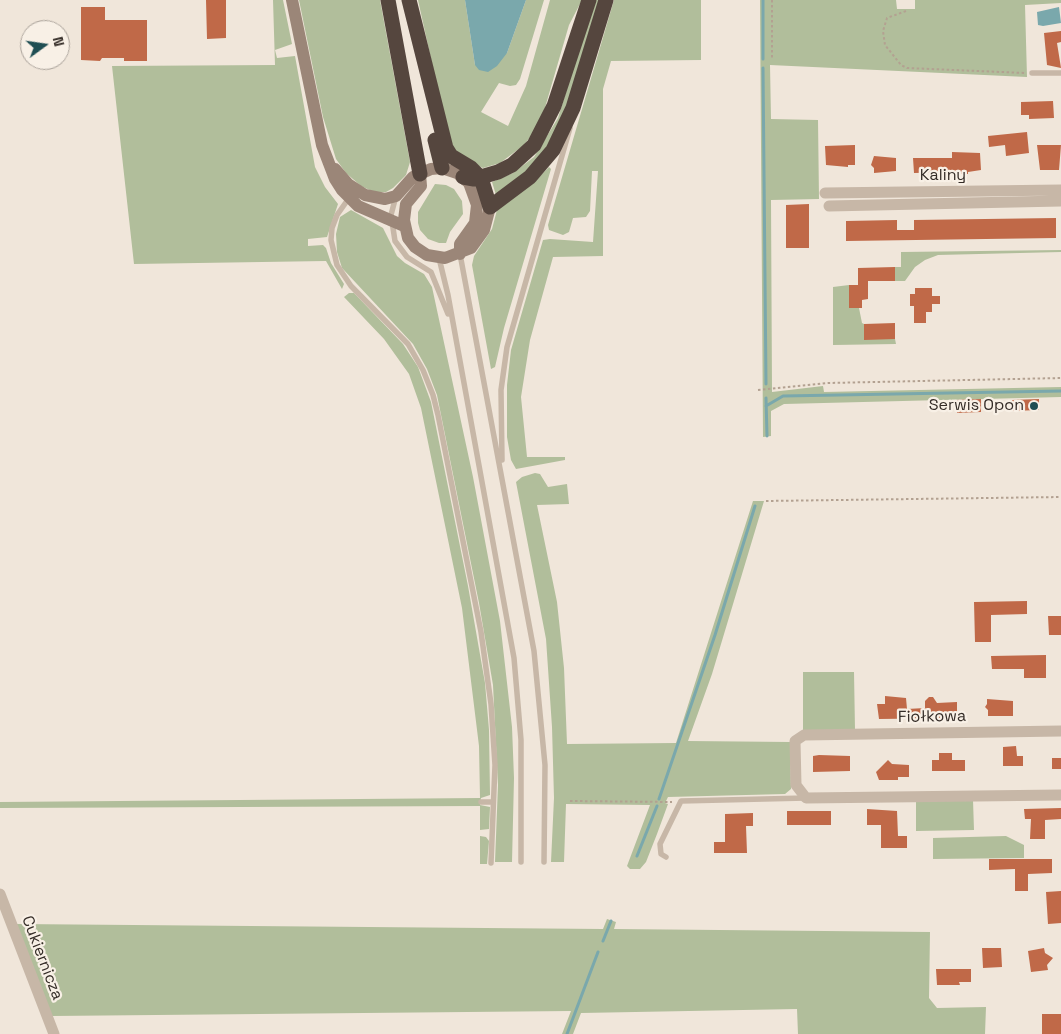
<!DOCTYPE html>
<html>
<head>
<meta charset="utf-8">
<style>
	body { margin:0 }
	#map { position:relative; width:1061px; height:1034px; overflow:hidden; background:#f0e6da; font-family:"Space Grotesk",sans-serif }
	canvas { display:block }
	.north { position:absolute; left:20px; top:20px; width:50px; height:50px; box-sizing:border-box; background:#f8f0e6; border:1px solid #aaa29a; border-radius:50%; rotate:76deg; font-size:14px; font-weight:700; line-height:20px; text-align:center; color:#342c27 }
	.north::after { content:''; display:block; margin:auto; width:18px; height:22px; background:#1f4e53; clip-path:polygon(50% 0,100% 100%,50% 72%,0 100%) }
</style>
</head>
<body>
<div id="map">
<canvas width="1061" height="1034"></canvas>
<div class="north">N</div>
</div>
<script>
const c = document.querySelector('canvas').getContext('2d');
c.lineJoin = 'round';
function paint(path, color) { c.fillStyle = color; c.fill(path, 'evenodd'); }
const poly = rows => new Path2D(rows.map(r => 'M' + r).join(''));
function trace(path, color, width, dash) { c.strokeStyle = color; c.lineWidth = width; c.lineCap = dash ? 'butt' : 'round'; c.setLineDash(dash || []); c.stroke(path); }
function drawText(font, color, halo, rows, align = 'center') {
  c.font = font + ' "Space Grotesk",sans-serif'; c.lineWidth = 4.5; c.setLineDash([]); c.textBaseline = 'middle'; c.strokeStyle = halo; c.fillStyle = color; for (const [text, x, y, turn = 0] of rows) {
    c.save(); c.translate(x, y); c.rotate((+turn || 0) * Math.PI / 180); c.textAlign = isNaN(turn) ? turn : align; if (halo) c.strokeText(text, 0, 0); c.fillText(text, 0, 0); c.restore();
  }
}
const green = poly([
	[273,0,283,0,292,44,275,50,277,58,295,56,315,167,325,187,338,204,327,237,308,239,308,246,323,245,326,248,331,263,344,284,342,289,326,261,134,264,112,66,275,65],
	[299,0,380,0,410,162,406,175,393,188,386,192,374,192,361,186,346,173,336,159,323,117],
	[418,0,465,0,475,65,507,53,526,0,544,0,520,79,516,85,510,86,499,83,481,112,508,126,526,86,550,0,582,0,569,25,544,111,534,132,524,145,500,163,483,168,469,161,454,150,445,122],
	[594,0,599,0,564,116,538,162,496,195,492,182,513,173,534,157,558,118],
	[614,0,701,0,701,60,611,61,603,89,603,256,553,257,530,340,521,397,527,457,565,457,565,460,516,469,511,460,507,437,507,385,511,350,543,240,550,239,593,242,598,171,592,171,590,211,586,217,573,218,569,232,563,235,549,230,548,225],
	[760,0,896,0,897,9,915,9,915,0,1061,0,1061,3,1025,5,1027,77,770,65,771,119,818,120,819,199,771,200,772,392,823,386,824,392,1061,387,1061,397,784,404,771,411,771,436,763,437],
	[549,167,551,169,504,328,495,367,491,369,472,265,474,256,492,229,497,210,535,181],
	[435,184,446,185,454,189,462,201,463,214,450,232,446,243,439,243,428,239,420,230,418,223,418,212],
	[351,210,383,228,397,256,405,263,424,274,432,287,473,477,500,621,512,727,514,778,512,862,495,862,498,785,493,685,479,603,437,395,427,369,413,344,342,268,337,252,336,234,340,217],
	[1061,250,1061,252,938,255,925,260,915,267,905,281,895,281,895,267,901,267,901,252],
	[849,285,849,307,859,308,862,323,864,324,864,339,895,339,896,344,833,345,833,287],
	[349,293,354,293,403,344,418,367,431,402,468,586,485,683,489,730,490,795,481,798,480,805,490,807,489,829,480,830,480,806,0,808,0,802,480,798,479,746,462,608,421,408,409,374,384,339,344,297],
	[535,473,540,474,548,487,567,484,569,504,537,505,557,602,564,668,567,744,676,743,753,501,764,501,712,674,688,741,790,742,791,789,785,794,668,797,665,803,668,804,657,834,646,862,640,869,630,869,627,866,650,805,566,804,564,862,551,862,554,798,552,727,546,639,516,482,522,477],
	[803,672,854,672,855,730,803,731],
	[973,800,974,830,916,831,916,801],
	[480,836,486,837,489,841,487,864,480,864],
	[1006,836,1024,845,1024,858,933,859,933,838],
	[607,919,616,922,614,929,930,932,929,998,937,1008,986,1007,985,1034,798,1034,797,1009,581,1013,573,1034,562,1034,571,1011,52,1016,16,924,603,929]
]);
const water = poly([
	[465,0,526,0,507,53,497,66,488,72,479,70,475,65],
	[1059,7,1061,23,1043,26,1038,25,1037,12]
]);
const stream = poly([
	[763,59,763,0],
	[763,68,766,384],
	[766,398,767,436],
	[766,406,783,396,1061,391],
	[659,799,715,635,755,506],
	[637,856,657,806],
	[603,941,611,921],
	[567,1034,598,952]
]);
const building = poly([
	[206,0,226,0,226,38,207,39],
	[81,7,105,7,105,20,147,20,147,61,124,61,124,58,102,58,100,61,81,60],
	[1061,31,1061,42,1057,43,1061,68,1047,65,1044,33],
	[1053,101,1054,118,1029,119,1029,115,1021,115,1021,102],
	[1027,132,1029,153,1006,156,1005,145,989,147,988,136],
	[855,145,855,165,848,165,848,167,826,165,825,146],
	[1037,145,1061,145,1059,170,1040,170],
	[952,152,980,153,981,170,968,172,968,174,959,174,959,172,914,173,913,158,952,158],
	[874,156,896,158,896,171,874,173,874,168,871,165],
	[809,204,809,248,786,248,786,205],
	[1056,218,1056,238,846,241,846,221,897,220,897,230,914,230,914,220],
	[895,267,895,281,868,281,868,299,862,300,862,308,849,308,849,285,858,285,858,268],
	[915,288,932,288,932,296,940,296,940,304,932,304,932,312,926,312,926,323,914,323,914,306,910,306,910,294,915,294],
	[895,323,895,339,864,340,864,324],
	[981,399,981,412,957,413,956,400],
	[1039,399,1039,410,1012,411,1012,400],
	[1027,601,1027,614,991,615,991,642,975,642,974,602],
	[1048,616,1061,616,1061,635,1049,635],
	[1046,655,1046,678,1024,678,1024,669,992,669,991,656],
	[885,696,906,698,907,709,925,708,925,701,929,697,933,697,937,703,957,702,957,718,879,719,877,704,885,704],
	[987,699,1013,701,1013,716,988,716,988,710,985,707,987,704],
	[1016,746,1017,756,1023,756,1023,766,1003,766,1003,747],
	[939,753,952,753,952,760,965,760,965,771,932,771,932,760,939,760],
	[819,755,850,756,850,771,813,772,813,756],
	[1052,758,1061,758,1061,769,1052,769],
	[888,760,892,764,909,765,909,777,898,777,898,780,879,780,876,772],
	[1061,808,1061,819,1045,820,1045,839,1030,839,1031,819,1025,819,1024,809],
	[867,809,897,811,898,836,907,836,907,848,881,848,881,825,867,825],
	[787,811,831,811,831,825,787,825],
	[753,813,753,826,746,826,747,853,714,853,714,842,725,842,725,814],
	[989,859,1052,859,1052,873,1028,874,1028,891,1015,891,1015,869,989,870],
	[1061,891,1061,923,1048,924,1046,892],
	[982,948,1001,948,1002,967,983,968],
	[1044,948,1045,953,1053,958,1047,965,1048,970,1031,972,1028,951],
	[936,969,971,969,971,982,959,982,960,985,937,985],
	[1042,1014,1061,1014,1061,1034,1042,1034]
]);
const path = poly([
	[772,0,772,60],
	[906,11,887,18,883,31,885,45,901,65,907,68,1025,73],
	[758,390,828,383,1061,378],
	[766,501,1061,497],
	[570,801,672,802]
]);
const service = poly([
	[1032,73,1061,73],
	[396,196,391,215,395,241,407,257,431,272,448,314],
	[349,198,337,215,332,228,331,240,337,265,351,286,408,344,423,370,433,395,438,415,481,632,491,704,495,765,491,863],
	[460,254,534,651,545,765,544,862],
	[439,258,448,295,514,658,521,740,521,862],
	[502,460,501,390,507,347,570,128],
	[481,802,493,802],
	[666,857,661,854,660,844,681,801,806,798]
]);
const minor = poly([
	[825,193,1061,190],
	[829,206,1061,201],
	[1061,731,804,735,795,741,796,785,806,798,1061,795],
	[0,894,54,1034]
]);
const secondary = poly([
	[292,0,322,145,335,179,342,190,358,206,404,226],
	[335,169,348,184,365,195,385,199,396,196,413,177,431,169,442,168,457,173,469,183,477,205,475,223,460,244,460,254],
	[420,174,421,186,406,204,404,220,408,238,415,247,427,255,445,258,471,248,484,230,490,207]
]);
const motorway = poly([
	[388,0,420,174],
	[409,0,446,148,451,156,471,168,481,178,490,207],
	[435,140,442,168],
	[463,177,474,179,498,172,512,165,534,145,554,106,589,0],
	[490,207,530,177,553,150,573,108,606,0]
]);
const markers = [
	[1034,406,5,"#1f4e53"]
];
const streetNames = [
	["Kaliny",943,176],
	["Fiołkowa",932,717,-1],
	["Cukiernicza",42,958,69]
];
const poiNames = [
	["Serwis Opon",1024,406]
];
paint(green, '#b1be9b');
paint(water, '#7aa8ac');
trace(stream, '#7aa8ac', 3);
paint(building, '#c06948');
trace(path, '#b3a191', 2, [2.5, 2.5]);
trace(service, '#c7b7a7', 5.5);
trace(minor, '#c7b7a7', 11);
trace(secondary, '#9b8678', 12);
trace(motorway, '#55463e', 15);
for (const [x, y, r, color] of markers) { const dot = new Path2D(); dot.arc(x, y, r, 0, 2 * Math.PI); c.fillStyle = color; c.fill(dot); trace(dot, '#f8f0e6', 2); }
drawText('16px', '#342c27', '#f8f0e6', streetNames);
drawText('16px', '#342c27', '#f8f0e6', poiNames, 'right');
</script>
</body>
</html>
